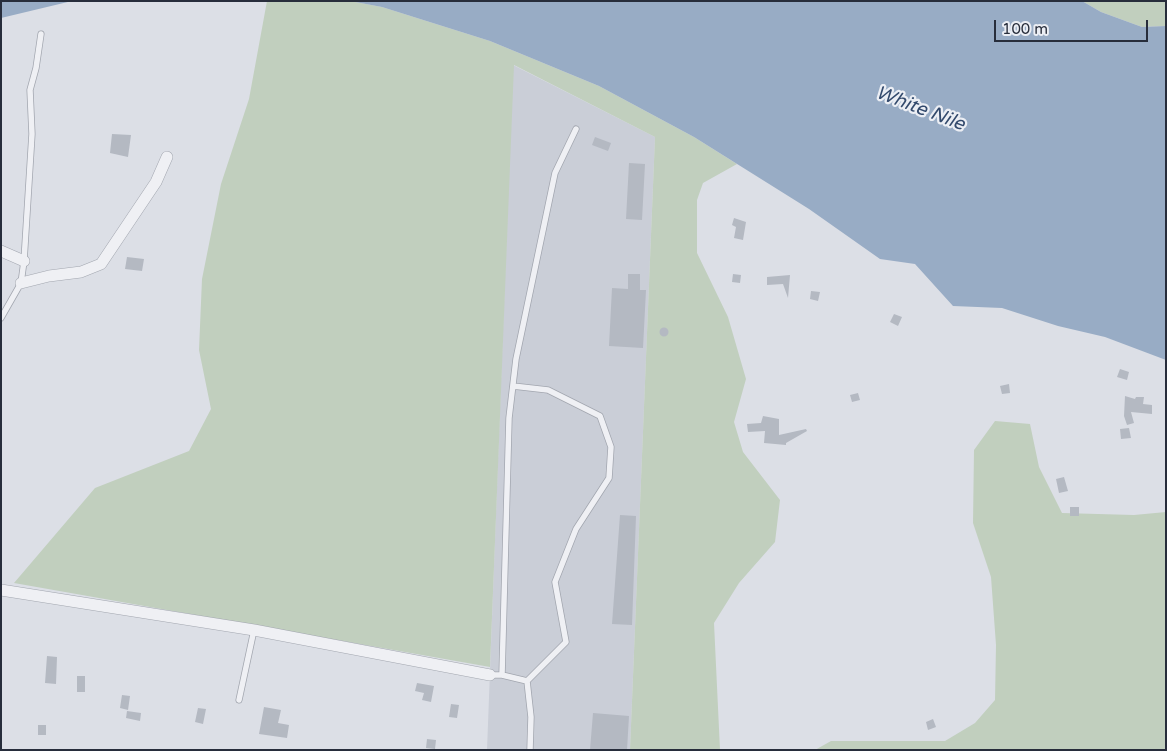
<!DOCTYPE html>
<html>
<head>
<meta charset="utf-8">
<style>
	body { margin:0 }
	#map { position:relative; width:1167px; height:751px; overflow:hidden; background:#dcdfe6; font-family:"Varela Round",sans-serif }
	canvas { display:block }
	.frame { position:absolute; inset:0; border:2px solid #272d3b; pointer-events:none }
	.scale { position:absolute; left:994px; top:20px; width:154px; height:22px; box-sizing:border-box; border:2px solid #272d3b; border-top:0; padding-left:6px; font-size:15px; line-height:18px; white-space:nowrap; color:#272d3b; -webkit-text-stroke:4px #ebeef4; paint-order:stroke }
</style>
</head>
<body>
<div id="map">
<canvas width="1167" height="751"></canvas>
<div class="frame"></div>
<div class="scale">100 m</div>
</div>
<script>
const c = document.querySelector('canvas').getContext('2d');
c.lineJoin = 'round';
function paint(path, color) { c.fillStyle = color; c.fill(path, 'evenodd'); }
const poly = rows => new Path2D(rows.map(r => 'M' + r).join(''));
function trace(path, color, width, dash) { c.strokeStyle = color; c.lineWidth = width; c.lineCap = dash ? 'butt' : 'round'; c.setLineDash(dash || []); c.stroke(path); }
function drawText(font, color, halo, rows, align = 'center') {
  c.font = font + ' "Varela Round",sans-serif'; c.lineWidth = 4.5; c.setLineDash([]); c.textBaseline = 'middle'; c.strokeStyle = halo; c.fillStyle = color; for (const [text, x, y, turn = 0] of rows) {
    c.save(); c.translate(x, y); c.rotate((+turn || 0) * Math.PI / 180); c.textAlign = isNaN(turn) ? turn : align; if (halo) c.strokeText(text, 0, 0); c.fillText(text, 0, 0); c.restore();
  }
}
const built = poly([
	[513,65,655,137,630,750,487,750]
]);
const green = poly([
	[267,1,350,1,382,7,490,41,599,86,694,137,737,164,703,183,697,200,697,253,728,317,746,379,734,422,743,452,780,500,775,542,739,583,714,623,720,750,630,750,655,137,514,65,490,667,14,583,95,488,189,451,211,409,199,350,202,279,221,184,249,99],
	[1082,1,1166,1,1166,26,1142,27,1101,12],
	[995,421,1030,424,1039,467,1062,513,1134,515,1166,512,1166,750,815,750,831,741,945,741,975,723,995,700,996,645,991,577,973,523,974,450]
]);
const water = poly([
	[1,1,72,1,1,18],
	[350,1,1082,1,1101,12,1142,27,1166,26,1166,360,1105,337,1058,326,1002,308,953,306,915,264,880,259,809,209,694,137,599,86,490,41,382,7]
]);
const building = poly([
	[112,134,131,135,128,157,110,153],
	[595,137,611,143,608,151,592,145],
	[629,163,645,164,642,220,626,219],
	[734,218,746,222,743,240,734,238,736,227,732,225],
	[127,257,144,259,142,271,125,269],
	[628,274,640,274,640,290,646,290,643,348,609,346,612,288,628,289],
	[733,274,741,275,740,283,732,282],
	[790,275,788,298,783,284,767,285,767,277],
	[811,291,820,292,818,301,810,299],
	[894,314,902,317,898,326,890,322],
	'659.5 332a4.5 4.5 0 1 1 9 0a4.5 4.5 0 1 1-9 0Z',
	[1120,369,1129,372,1127,380,1117,377],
	[1009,384,1010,393,1002,394,1000,386],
	[858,393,860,400,852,402,850,395],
	[1125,396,1135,399,1136,397,1144,397,1143,404,1152,405,1152,414,1131,412,1134,423,1127,425,1124,416],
	[763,416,779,419,779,435,806,429,807,431,786,443,786,445,764,443,765,431,748,432,747,424,761,423],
	[1129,428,1131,438,1121,439,1120,429],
	[1064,477,1068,491,1059,493,1056,479],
	[1070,507,1079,507,1079,516,1070,516],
	[620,515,636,516,632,625,612,624],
	[47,656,57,657,56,684,45,683],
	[77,676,85,676,85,692,77,692],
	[417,683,434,686,431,702,422,700,424,693,415,691],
	[122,695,130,696,128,710,120,708],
	[451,704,459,705,457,718,449,717],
	[264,707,281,710,278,723,289,725,287,738,259,734],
	[198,708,206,709,203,724,195,722],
	[127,711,141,713,140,721,126,718],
	[593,713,629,716,627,750,590,750],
	[933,719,936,727,928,730,926,722],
	[38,725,46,725,46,735,38,735],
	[427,739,436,740,435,749,426,748]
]);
const service = poly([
	[1,318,21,283,24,261,32,134,30,90,36,68,41,34],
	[513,386,548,390,600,416,611,447,609,478,576,529,555,582,566,642,527,681],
	[490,675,502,675,527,681,531,717,530,750],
	[502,675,509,418,516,359,555,173,576,129],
	[239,700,254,630]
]);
const minor = poly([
	[1,251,24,261],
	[21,283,49,276,81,272,101,264,156,182,167,157],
	[1,590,254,630,490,675]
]);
const waterNames = [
	["White Nile",920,109,21]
];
paint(built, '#caced7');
paint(green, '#c1cfbe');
paint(water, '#98acc5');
paint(building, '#b4b9c2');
trace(service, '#a2a6af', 7);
trace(minor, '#a2a6af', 12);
trace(service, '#eff0f4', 5.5);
trace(minor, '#eff0f4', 11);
drawText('italic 19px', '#334a6d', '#ebeef4', waterNames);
</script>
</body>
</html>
